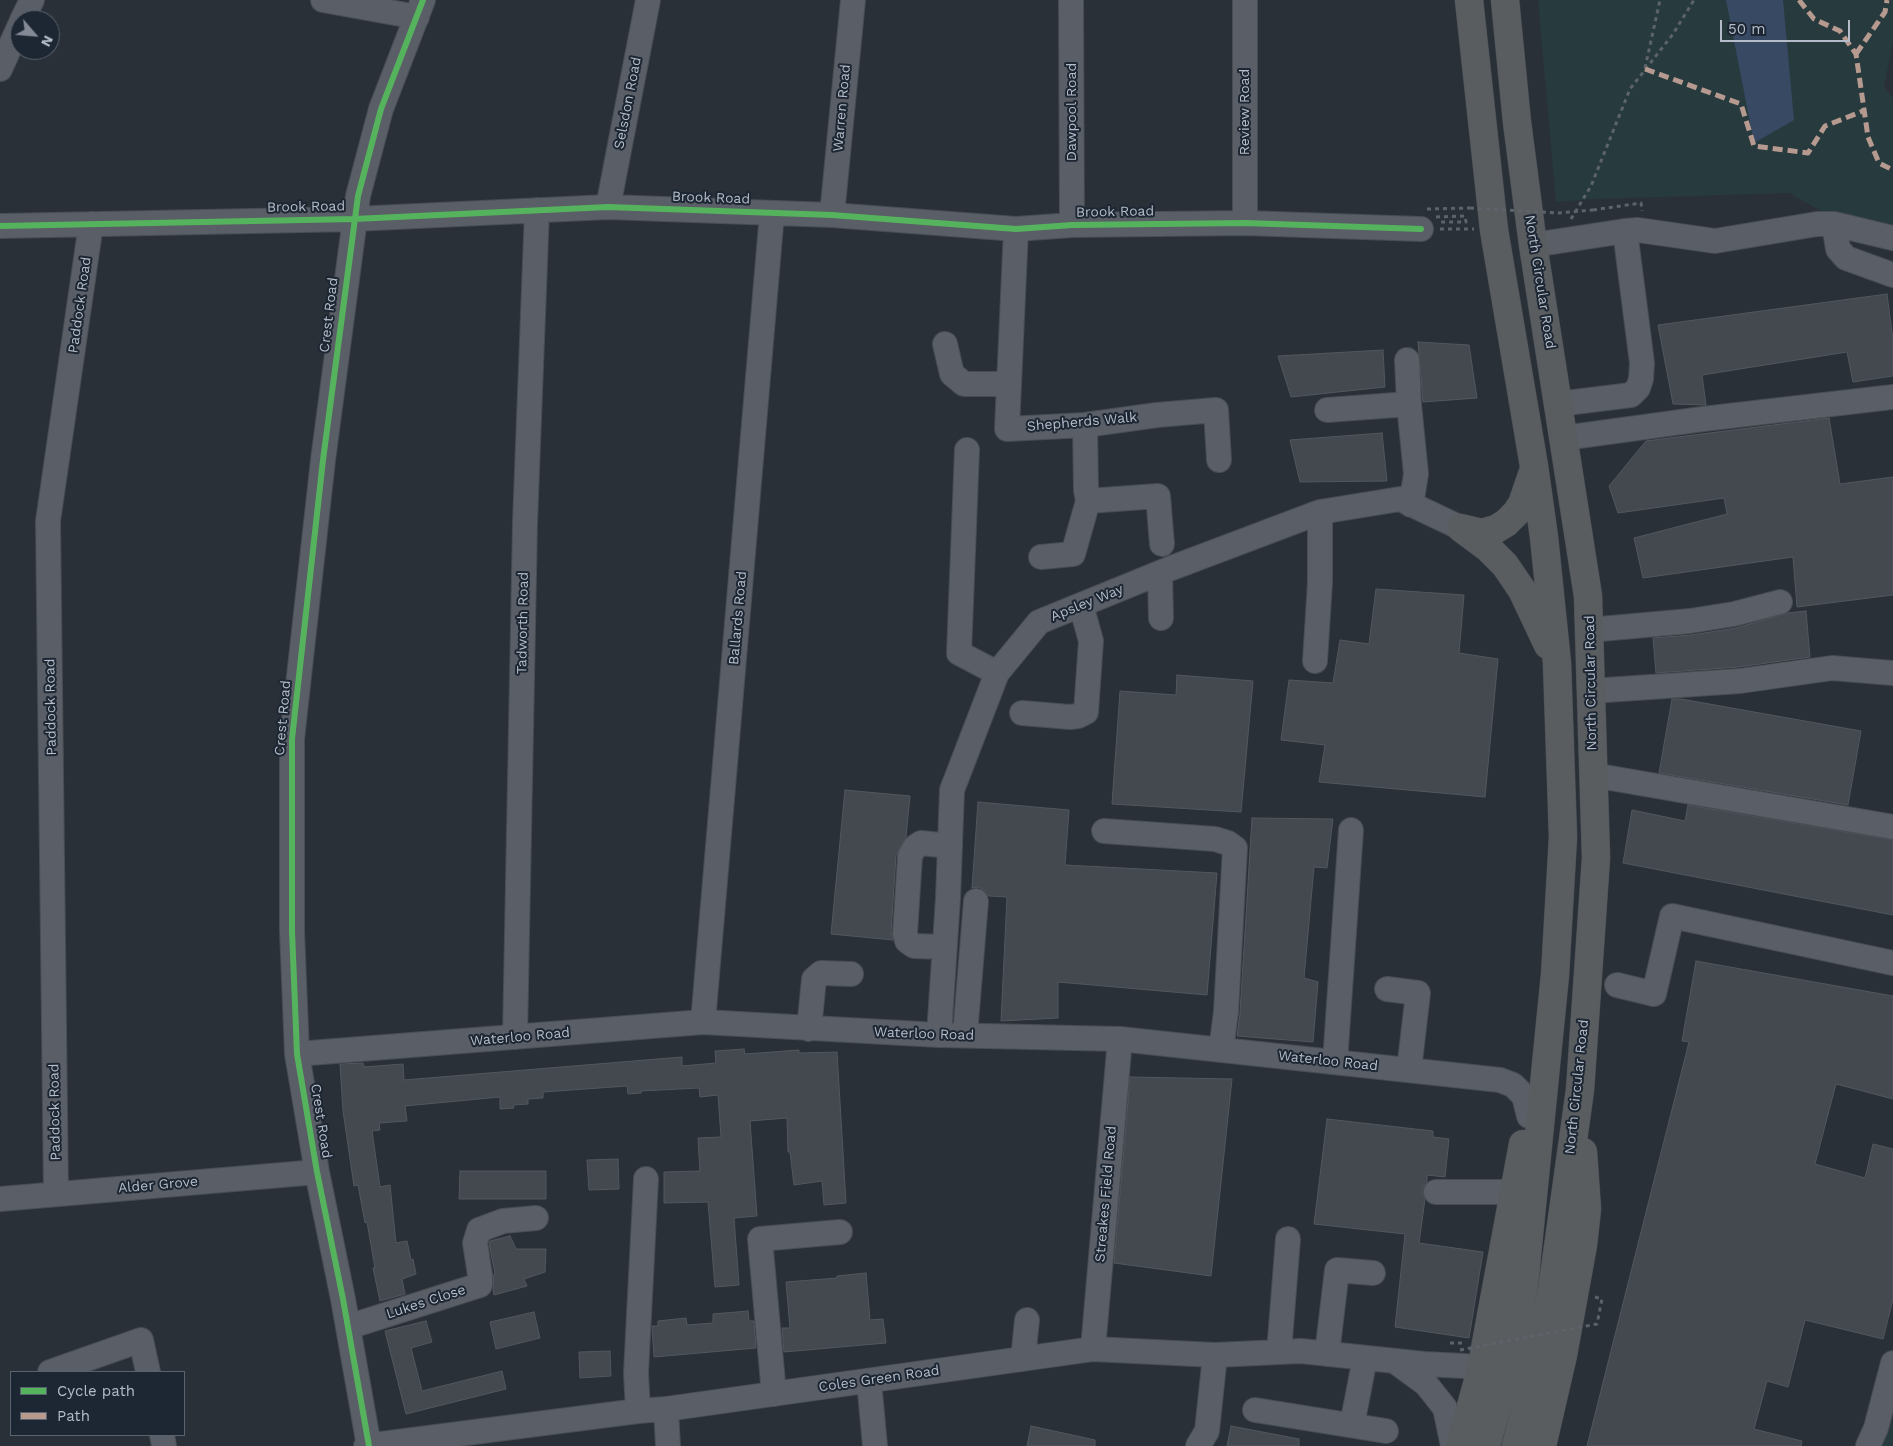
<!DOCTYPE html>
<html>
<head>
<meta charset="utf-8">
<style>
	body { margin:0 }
	#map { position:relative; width:1893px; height:1446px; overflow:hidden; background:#2a3038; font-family:"Work Sans",sans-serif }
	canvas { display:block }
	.legend { position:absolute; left:10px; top:1371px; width:175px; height:65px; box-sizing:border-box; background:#1d2633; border:1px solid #59626f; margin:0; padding:6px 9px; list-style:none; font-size:15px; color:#b4bcc9 }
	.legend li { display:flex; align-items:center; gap:10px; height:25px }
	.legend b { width:25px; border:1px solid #59626f }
	.north { position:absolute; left:10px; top:10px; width:50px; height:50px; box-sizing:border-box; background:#1d2633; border:1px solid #59626f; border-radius:50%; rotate:117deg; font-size:14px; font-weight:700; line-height:20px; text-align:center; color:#b4bcc9 }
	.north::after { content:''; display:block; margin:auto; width:18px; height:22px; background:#848b96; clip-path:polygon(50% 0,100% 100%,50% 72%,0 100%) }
	.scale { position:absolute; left:1720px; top:20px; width:130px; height:22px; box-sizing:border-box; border:2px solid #b4bcc9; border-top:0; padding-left:6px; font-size:15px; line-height:18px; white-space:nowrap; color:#b4bcc9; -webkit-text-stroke:4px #1d2633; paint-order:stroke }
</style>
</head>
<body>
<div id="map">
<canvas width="1893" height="1446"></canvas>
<ul class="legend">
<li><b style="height:6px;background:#56b35d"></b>Cycle path</li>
<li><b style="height:6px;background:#b69a8f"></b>Path</li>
</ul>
<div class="north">N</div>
<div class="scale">50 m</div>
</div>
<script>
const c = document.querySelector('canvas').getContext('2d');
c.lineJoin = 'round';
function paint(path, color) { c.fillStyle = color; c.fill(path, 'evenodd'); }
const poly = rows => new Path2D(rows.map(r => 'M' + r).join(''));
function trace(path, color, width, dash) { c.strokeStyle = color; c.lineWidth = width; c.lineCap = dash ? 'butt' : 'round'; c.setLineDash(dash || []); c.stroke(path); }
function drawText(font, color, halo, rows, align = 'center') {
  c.font = font + ' "Work Sans",sans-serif'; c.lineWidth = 4; c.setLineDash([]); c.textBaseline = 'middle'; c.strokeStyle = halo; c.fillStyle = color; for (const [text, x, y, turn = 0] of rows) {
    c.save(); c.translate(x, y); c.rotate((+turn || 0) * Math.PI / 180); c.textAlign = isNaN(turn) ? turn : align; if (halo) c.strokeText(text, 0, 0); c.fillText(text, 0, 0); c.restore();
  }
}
const green = poly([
	[1538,0,1893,0,1893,41,1884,87,1893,98,1893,252,1789,193,1595,199,1556,202],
	[1893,1405,1893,1446,1876,1446]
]);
const water = poly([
	[1726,0,1783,0,1794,120,1754,143]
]);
const building = poly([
	[1887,294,1893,340,1893,376,1853,382,1847,352,1702,375,1706,405,1673,404,1658,325,1887,294],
	[1418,342,1469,345,1477,398,1423,402,1418,342],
	[1383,350,1385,387,1291,397,1278,356,1383,350],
	[1829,418,1840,484,1893,477,1893,595,1797,607,1793,557,1643,578,1634,538,1727,514,1724,498,1618,513,1609,486,1646,441,1829,418],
	[1382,433,1387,481,1300,482,1290,440,1382,433],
	[1376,589,1464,595,1459,653,1498,659,1485,797,1319,782,1325,745,1281,740,1289,680,1333,683,1340,640,1369,644,1376,589],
	[1806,611,1810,657,1739,667,1656,673,1653,638,1691,635,1736,628,1788,613,1806,611],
	[1177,675,1253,681,1241,812,1112,804,1120,691,1176,695,1177,675],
	[1672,699,1681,699,1861,731,1848,805,1659,773,1672,699],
	[845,790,910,796,906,837,896,855,891,932,893,940,831,934,845,790],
	[978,802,1069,810,1065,865,1217,873,1207,995,1058,982,1058,1018,1001,1021,1007,897,989,896,983,889,978,887,972,888,978,802],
	[1688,805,1893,840,1893,915,1623,863,1632,810,1685,821,1688,805],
	[1252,818,1333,819,1327,868,1314,867,1304,978,1318,982,1313,1042,1237,1036,1240,1013,1252,818],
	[1696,961,1893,996,1893,1099,1836,1084,1815,1164,1865,1178,1873,1144,1893,1149,1893,1299,1883,1339,1805,1320,1788,1387,1767,1381,1754,1429,1802,1441,1801,1446,1587,1446,1689,1042,1682,1041,1696,961],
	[744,1049,745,1054,799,1050,799,1053,837,1052,846,1203,824,1205,822,1181,794,1185,790,1152,788,1152,787,1118,750,1121,757,1216,734,1218,739,1285,715,1287,708,1202,664,1203,664,1172,700,1171,698,1138,721,1137,718,1095,700,1097,699,1088,641,1091,641,1093,628,1094,627,1086,543,1092,543,1098,528,1099,528,1104,513,1105,514,1108,500,1109,500,1097,405,1106,407,1121,379,1123,380,1130,372,1131,380,1187,390,1185,396,1243,407,1241,411,1260,413,1259,416,1274,402,1279,405,1294,380,1301,373,1268,375,1268,367,1222,365,1223,358,1185,354,1186,343,1111,340,1064,363,1063,364,1067,403,1064,404,1080,682,1057,682,1066,716,1063,715,1051,744,1049],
	[1130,1077,1232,1079,1211,1276,1114,1263,1130,1077],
	[1327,1119,1433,1131,1433,1137,1449,1139,1445,1177,1427,1175,1427,1183,1424,1186,1422,1192,1425,1199,1419,1243,1483,1252,1469,1338,1395,1327,1405,1234,1314,1224,1327,1119],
	[618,1159,619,1189,589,1190,587,1160,618,1159],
	[460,1171,546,1171,546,1199,459,1199,460,1171],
	[510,1236,516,1249,546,1249,545,1272,524,1279,527,1286,494,1295,493,1289,494,1274,495,1273,489,1244,490,1241,510,1236],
	[866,1273,870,1320,883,1319,886,1343,784,1352,782,1328,790,1328,786,1282,837,1278,837,1276,866,1273],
	[748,1311,749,1321,754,1321,756,1348,654,1357,652,1326,658,1326,658,1321,686,1318,687,1325,713,1323,713,1314,748,1311],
	[534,1312,540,1338,496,1349,490,1322,534,1312],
	[426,1321,432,1342,411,1348,422,1391,502,1371,506,1389,406,1414,385,1331,426,1321],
	[610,1351,611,1376,580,1378,579,1352,610,1351],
	[1031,1426,1095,1440,1095,1446,1027,1446,1031,1426],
	[1231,1426,1299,1439,1299,1446,1227,1446,1231,1426]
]);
const path = poly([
	[1645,68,1660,0],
	[1427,209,1470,208],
	[1593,210,1641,203,1642,211],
	[1436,217,1465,216,1466,222,1439,222],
	[1571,219,1591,186,1630,89,1673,34,1694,0],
	[1440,229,1474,229],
	[1595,1297,1602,1299,1598,1319],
	[1450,1343,1463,1343]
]);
const minor = poly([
	[323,0,417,17],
	[1071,0,1072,225],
	[22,20,32,0],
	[0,69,20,25],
	[608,207,648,0],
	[832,215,853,0],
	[1245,223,1245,0],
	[1834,224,1838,249,1846,258,1893,275],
	[0,226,354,219,608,207,832,215,1016,229,1072,225,1245,223,1421,229],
	[1016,229,1007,429,1085,425,1157,415,1216,410,1219,460],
	[1533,245,1625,231,1638,230,1715,241,1817,224,1834,224,1893,238],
	[945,344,952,374,964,384,1009,384],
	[1407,360,1409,404,1416,474,1411,505],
	[1558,404,1631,395,1638,388,1641,379,1642,363,1625,231],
	[1327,410,1409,404],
	[1085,425,1086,490,1088,501,1158,496,1162,544],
	[1564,438,1703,419,1893,397],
	[967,450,959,653,997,673],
	[1041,557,1073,554,1088,501],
	[1160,573,1161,618],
	[1589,630,1690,621,1734,614,1780,602],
	[1315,661,1320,582,1320,512],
	[1591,691,1740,681,1832,668,1893,673],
	[1022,713,1070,717,1078,716,1086,712,1091,641,1081,605],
	[1593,775,1893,827],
	[1104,831,1215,839,1228,843,1235,848,1226,1012,1221,1050],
	[944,947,914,946,907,941,905,933,910,856,915,847,921,843,950,846],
	[1617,985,1654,994,1672,916,1893,963],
	[1387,989,1418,993,1409,1070],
	[703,1022,772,213],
	[809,1029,814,979,821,973,851,974],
	[939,1035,948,898,952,790,997,673,1039,622,1169,569,1320,512,1400,499,1461,528],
	[965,1035,976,901],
	[515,1037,525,523,537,210],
	[297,1054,703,1022,939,1035,1120,1039,1500,1080,1513,1085,1524,1096,1529,1116],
	[1335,1062,1351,830],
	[1436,1192,1513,1192],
	[56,1194,48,521,91,224],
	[0,1199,317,1172],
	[348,1327,480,1285,480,1275,475,1243,479,1230,503,1221,536,1218],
	[1093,1349,1120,1039],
	[1279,1352,1288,1239],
	[1327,1354,1337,1270,1373,1273],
	[1023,1359,1027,1320],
	[1396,1362,1426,1384,1445,1408,1453,1446],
	[50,1372,141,1340,148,1372],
	[869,1381,875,1446],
	[774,1394,760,1239,840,1232],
	[666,1409,668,1446],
	[1255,1410,1386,1431],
	[638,1411,636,1373,646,1179],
	[1352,1425,1365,1358],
	[162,1435,164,1446],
	[366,1446,638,1411,666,1409,1093,1349,1215,1355,1301,1351,1424,1364,1465,1366,1481,1370],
	[369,1446,343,1299,317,1172,297,1054,292,931,292,739,323,460,358,196,381,109,423,0],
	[1198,1446,1207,1431,1215,1355],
	[1868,1446,1876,1428,1893,1363]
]);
const highway = poly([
	[1469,0,1494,230,1534,466,1544,537,1557,663,1563,837,1555,975,1524,1285,1509,1361,1486,1446],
	[1505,0,1517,122,1533,245,1588,596,1596,858,1580,1090,1552,1290,1535,1368,1516,1446],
	[1461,528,1488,548,1505,565,1522,590,1548,645],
	[1461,528,1482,533,1496,529,1506,523,1516,513,1522,504,1533,472],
	[1460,1446,1481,1370,1523,1144],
	[1542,1446,1563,1355,1583,1245,1587,1209,1583,1152]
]);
const pathBridge = poly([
	[1470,208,1558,213,1593,210],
	[1460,1350,1597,1324,1598,1319]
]);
const quiet = poly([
	[1799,0,1814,19,1840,31,1856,54,1868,137,1879,163,1893,170],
	[1856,54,1885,12,1887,0],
	[1645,69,1741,104,1754,146,1808,153,1825,126,1863,111]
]);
const cycleway = poly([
	[0,226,354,219,608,207,832,215,1016,229,1072,225,1245,223,1421,229],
	[369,1446,343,1299,317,1172,297,1054,292,931,292,739,323,460,358,196,381,109,423,0]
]);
const streetNames = [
	["Selsdon Road",628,103,-79],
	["Warren Road",842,108,-85],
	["Dawpool Road",1072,112,-90],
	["Review Road",1245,112,-90],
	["Brook Road",711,198,2],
	["Brook Road",306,207,-1],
	["Brook Road",1115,212,-1],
	["North Circular Road",1540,282,81],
	["Paddock Road",80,305,-82],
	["Crest Road",329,315,-83],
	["Shepherds Walk",1082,422,-5],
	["Apsley Way",1087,603,-22],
	["Ballards Road",738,618,-85],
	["Tadworth Road",523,623,-89],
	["North Circular Road",1591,683,-91],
	["Paddock Road",51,707,-91],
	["Crest Road",283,718,-85],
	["Waterloo Road",924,1034,2],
	["Waterloo Road",520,1037,-5],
	["Waterloo Road",1328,1061,6],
	["North Circular Road",1577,1087,-84],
	["Paddock Road",55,1112,-91],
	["Crest Road",321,1121,81],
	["Alder Grove",158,1185,-5],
	["Streakes Field Road",1106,1194,-85],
	["Lukes Close",426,1302,-18],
	["Coles Green Road",879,1379,-8]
];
paint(green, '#273a3e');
paint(water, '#384963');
paint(building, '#444950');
trace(building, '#52575f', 1);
trace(minor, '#484c53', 26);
trace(highway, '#474c53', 29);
trace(path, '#5d636a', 3, [4, 4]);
trace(minor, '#5a5e66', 24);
trace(highway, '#5a5d60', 28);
trace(pathBridge, '#5d636a', 3, [4, 4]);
trace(quiet, '#b69a8f', 5, [10, 5]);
trace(cycleway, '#56b35d', 6);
drawText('14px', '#b4bcc9', '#1d2633', streetNames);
</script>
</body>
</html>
